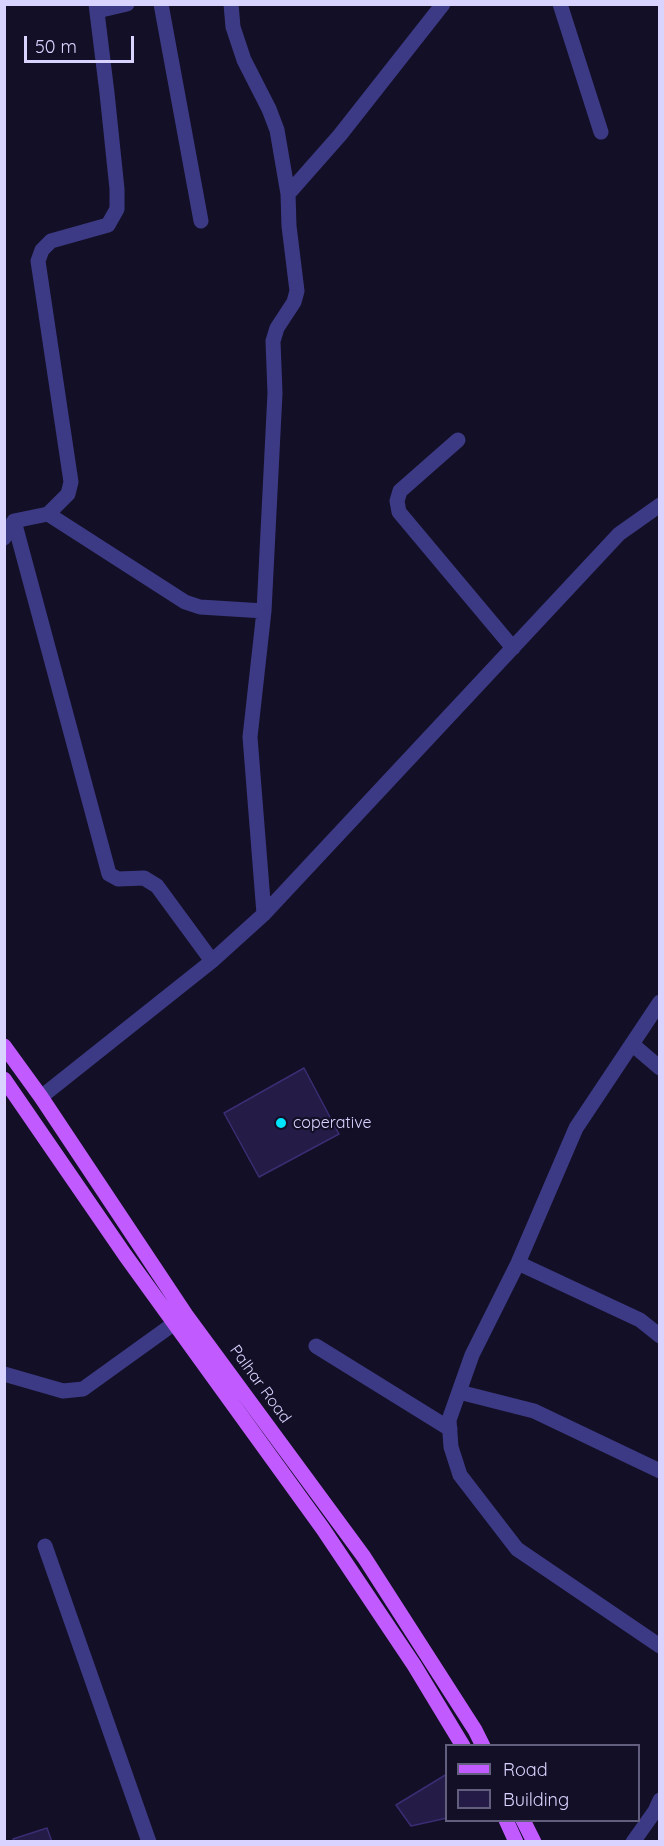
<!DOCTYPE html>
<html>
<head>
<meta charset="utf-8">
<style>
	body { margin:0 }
	#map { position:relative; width:664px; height:1846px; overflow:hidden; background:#130f26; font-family:Quicksand,sans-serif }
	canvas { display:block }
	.frame { position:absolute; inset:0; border:6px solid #d9d4ff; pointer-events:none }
	.legend { position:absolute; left:445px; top:1744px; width:195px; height:78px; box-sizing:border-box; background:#130f26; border:2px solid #625e7d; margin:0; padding:8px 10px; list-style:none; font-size:18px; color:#d9d4ff }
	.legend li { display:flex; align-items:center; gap:12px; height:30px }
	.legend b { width:30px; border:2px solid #625e7d }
	.scale { position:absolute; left:24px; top:36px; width:110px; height:27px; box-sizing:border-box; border:3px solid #d9d4ff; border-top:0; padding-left:8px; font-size:18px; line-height:21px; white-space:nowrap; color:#d9d4ff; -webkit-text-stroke:4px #130f26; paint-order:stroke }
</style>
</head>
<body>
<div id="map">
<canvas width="664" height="1846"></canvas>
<div class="frame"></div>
<ul class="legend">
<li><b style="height:8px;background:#c25bff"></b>Road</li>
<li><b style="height:16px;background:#241b47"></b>Building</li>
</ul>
<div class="scale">50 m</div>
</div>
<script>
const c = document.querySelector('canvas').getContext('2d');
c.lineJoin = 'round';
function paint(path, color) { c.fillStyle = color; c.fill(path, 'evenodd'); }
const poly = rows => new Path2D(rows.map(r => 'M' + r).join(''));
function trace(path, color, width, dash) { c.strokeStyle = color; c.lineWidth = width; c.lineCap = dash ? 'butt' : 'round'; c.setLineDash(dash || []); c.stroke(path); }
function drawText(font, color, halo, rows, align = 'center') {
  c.font = font + ' Quicksand,sans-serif'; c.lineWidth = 4.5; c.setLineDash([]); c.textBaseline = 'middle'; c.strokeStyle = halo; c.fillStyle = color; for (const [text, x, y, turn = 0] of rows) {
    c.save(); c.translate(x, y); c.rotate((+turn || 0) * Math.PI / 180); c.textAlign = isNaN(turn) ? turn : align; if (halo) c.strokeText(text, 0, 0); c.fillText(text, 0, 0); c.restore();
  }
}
const building = poly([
	[304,1068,339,1134,259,1177,224,1113,304,1068],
	[447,1774,447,1818,411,1826,396,1805,447,1774],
	[47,1828,52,1842,14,1842,13,1839,47,1828]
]);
const minor = poly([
	[161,4,201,221],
	[231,4,233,27,244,60,269,109,277,130,288,194,289,226,297,291,294,302,277,328,273,341,275,393,264,611,250,737,264,914],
	[560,4,601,132],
	[97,11,127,4],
	[288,194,340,135,443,4],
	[458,440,400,491,397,501,399,512,513,648],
	[48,514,185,602,200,607,264,611],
	[14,521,109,874,118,879,144,878,157,886,212,961],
	[4,538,14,521,48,514,68,494,71,482,38,261,42,250,51,241,108,225,117,209,117,189,107,93,96,4],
	[660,1002,576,1128,518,1263,472,1355,449,1420,451,1447,460,1475,517,1549,660,1646],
	[632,1044,660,1068],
	[41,1097,212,961,264,914,619,534,660,505],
	[518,1263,640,1320,660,1336],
	[316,1346,450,1429],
	[4,1374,63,1391,83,1389,183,1317],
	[459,1392,534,1411,660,1471],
	[45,1546,149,1842],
	[633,1842,655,1811,660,1800]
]);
const major = poly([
	[4,1046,41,1097,186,1315,364,1557,475,1730,483,1746],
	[4,1079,125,1255,323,1529,414,1665,463,1746],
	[506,1820,516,1842],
	[523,1820,534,1842]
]);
const markers = [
	[281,1123,6,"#00e5ff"]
];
const poiNames = [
	["coperative",293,1123]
];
const streetNames = [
	["Palhar Road",260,1384,54]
];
paint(building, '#241b47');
trace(building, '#3b2d73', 1.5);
trace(minor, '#3d3a85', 15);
trace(major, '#c25bff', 15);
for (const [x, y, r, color] of markers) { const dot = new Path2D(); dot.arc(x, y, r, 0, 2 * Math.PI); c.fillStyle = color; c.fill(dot); trace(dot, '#130f26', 2); }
drawText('16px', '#d9d4ff', '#130f26', poiNames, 'left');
drawText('16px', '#d9d4ff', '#130f26', streetNames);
</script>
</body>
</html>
